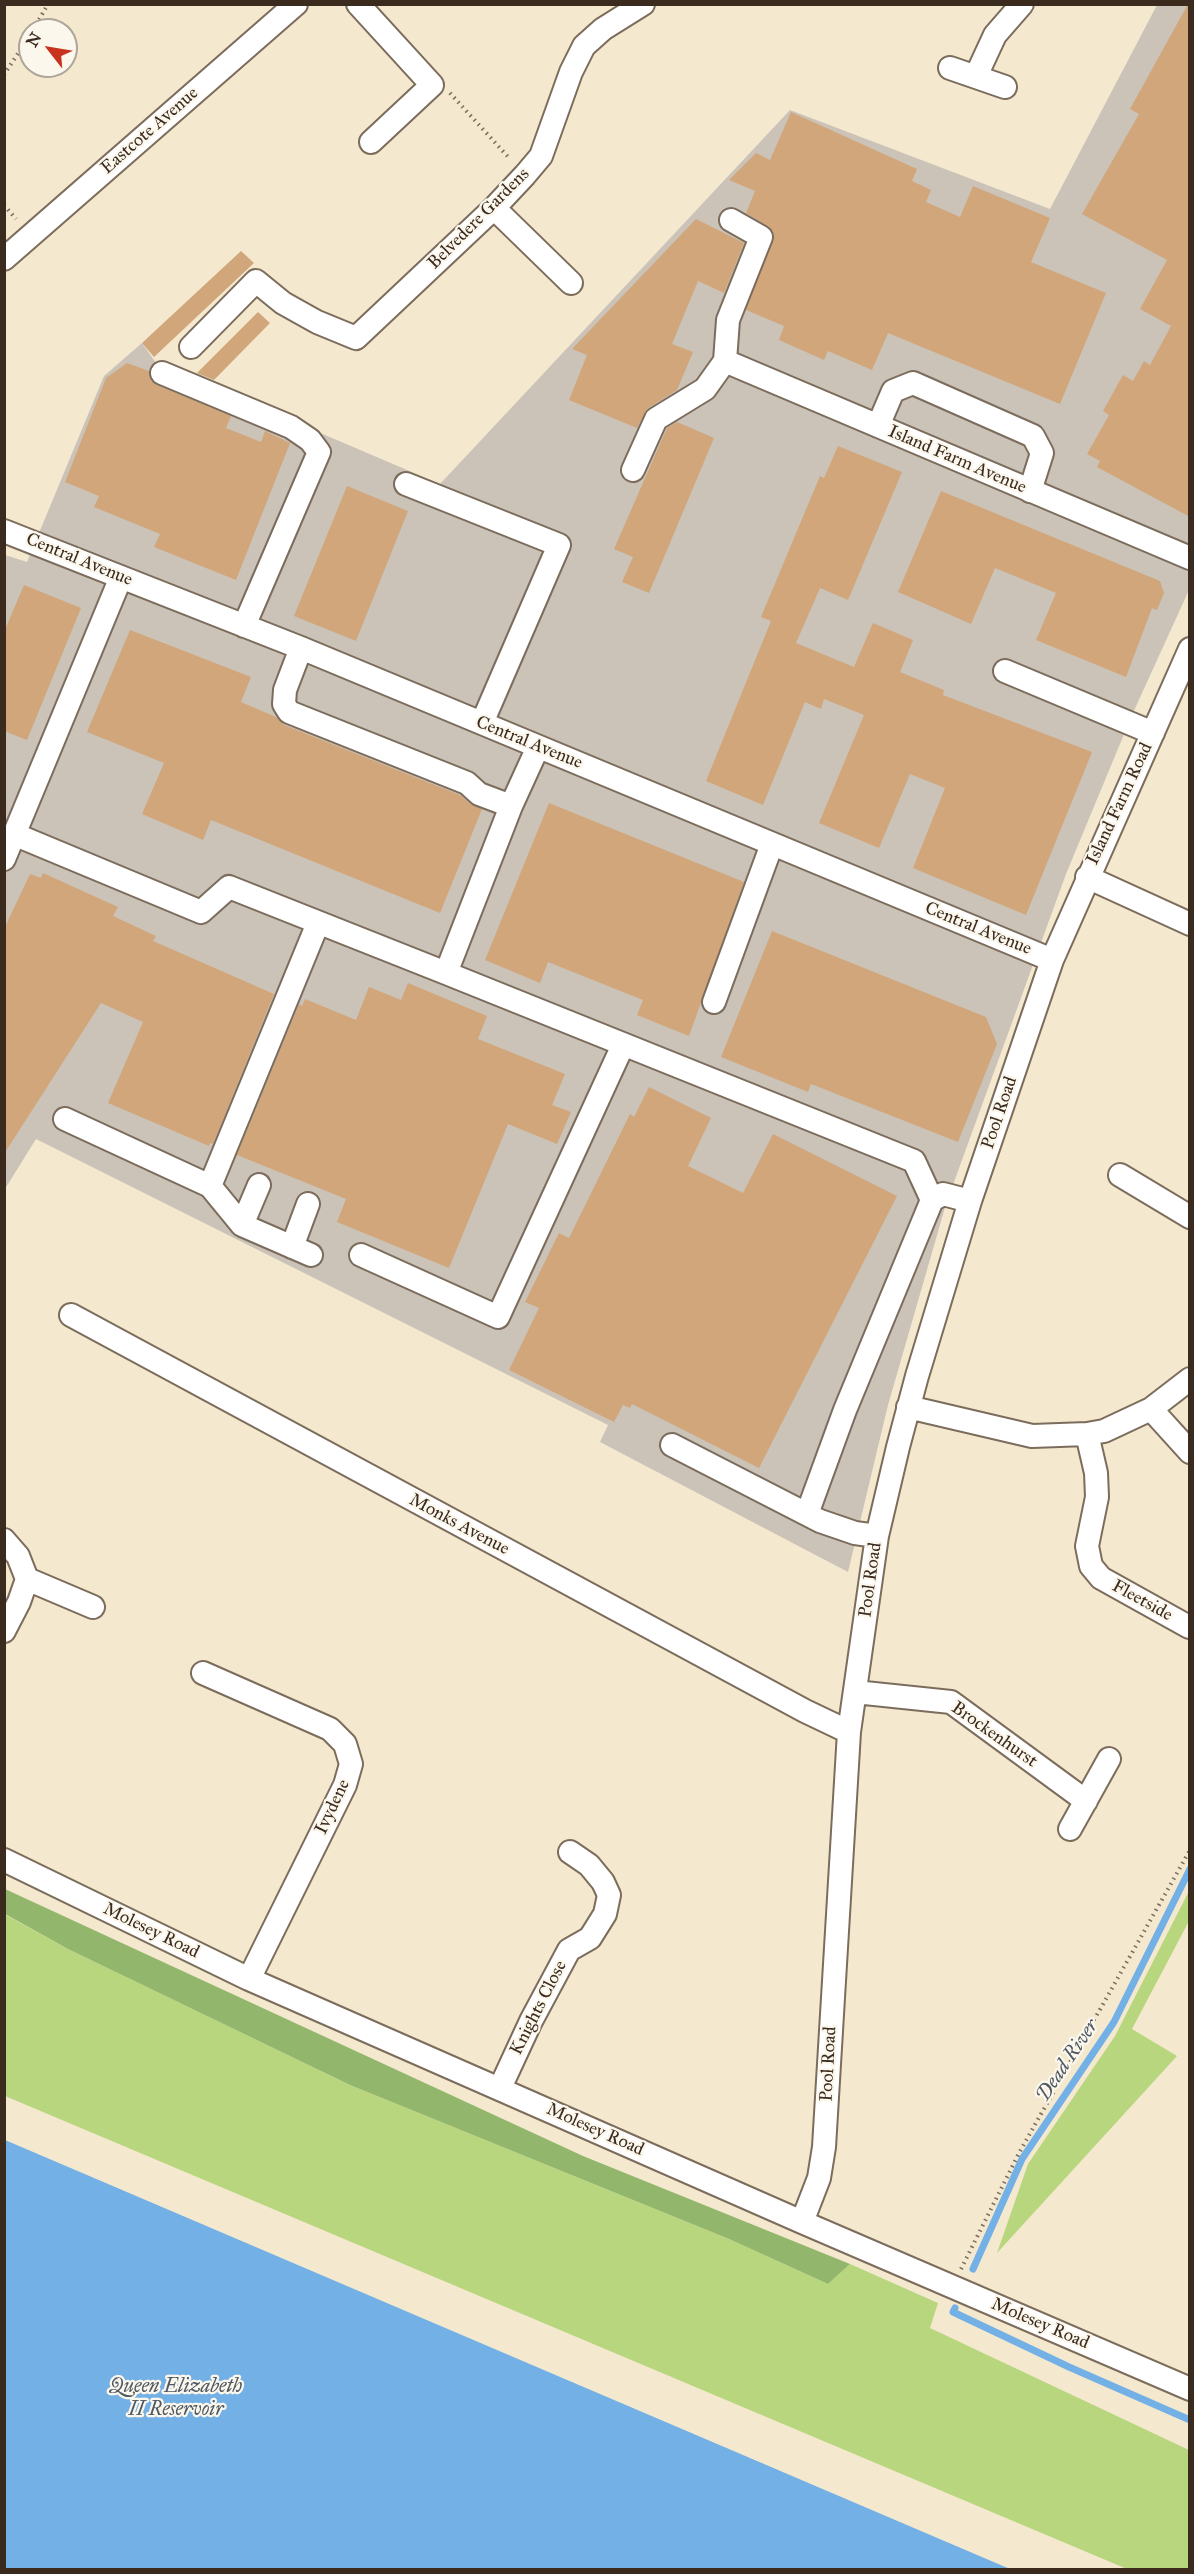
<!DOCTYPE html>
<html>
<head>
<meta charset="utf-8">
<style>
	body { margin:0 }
	#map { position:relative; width:1194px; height:2574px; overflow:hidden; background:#f4e8cf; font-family:"IM FELL Great Primer",serif }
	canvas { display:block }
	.frame { position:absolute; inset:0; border:6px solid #3b2a1e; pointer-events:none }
	.north { position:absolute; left:18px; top:18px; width:60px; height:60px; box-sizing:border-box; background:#fbf7ec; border:2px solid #aea59a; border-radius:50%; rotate:301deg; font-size:16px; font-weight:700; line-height:24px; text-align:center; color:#3b2a1e }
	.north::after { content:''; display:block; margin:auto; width:21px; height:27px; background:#c8321e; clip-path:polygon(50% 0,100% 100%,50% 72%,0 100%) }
</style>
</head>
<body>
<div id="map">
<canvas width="1194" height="2574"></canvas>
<div class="frame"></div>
<div class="north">N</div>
</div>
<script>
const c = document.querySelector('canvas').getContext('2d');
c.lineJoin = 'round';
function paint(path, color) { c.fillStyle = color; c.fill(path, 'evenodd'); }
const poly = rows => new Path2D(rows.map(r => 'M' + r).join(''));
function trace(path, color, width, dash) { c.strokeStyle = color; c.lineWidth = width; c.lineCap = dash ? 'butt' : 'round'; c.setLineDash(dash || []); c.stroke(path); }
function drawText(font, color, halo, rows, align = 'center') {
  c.font = font + ' "IM FELL Great Primer",serif'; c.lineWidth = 4.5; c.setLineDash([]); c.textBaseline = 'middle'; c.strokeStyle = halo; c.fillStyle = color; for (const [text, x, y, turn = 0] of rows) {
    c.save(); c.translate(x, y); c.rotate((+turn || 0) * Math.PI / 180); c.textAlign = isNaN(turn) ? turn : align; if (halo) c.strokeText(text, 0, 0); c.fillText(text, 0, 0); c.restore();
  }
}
const industrial = poly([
	[1157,5,1189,5,1189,590,1132,715,1066,874,946,1204,888,1405,848,1572,600,1442,608,1425,36,1139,5,1189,5,555,27,562,104,376,142,343,156,363,440,484,790,110,1050,209]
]);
const green = poly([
	[1189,1891,1189,1921,1132,2029,1177,2056,997,2253,1028,2164,1115,2036],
	[4,1914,68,1949,350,2085,729,2239,828,2284,850,2264,938,2303,930,2328,1189,2450,1189,2569,1127,2569,5,2096]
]);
const forest = poly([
	[5,1889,583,2156,850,2264,828,2284,729,2239,350,2085,68,1949,5,1914]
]);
const water = poly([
	[4,2140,5,2140,1010,2569,5,2569]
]);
const stream = poly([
	[973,2269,1022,2159,1114,2022,1190,1869],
	[955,2308,953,2312,1069,2367,1190,2420]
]);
const building = poly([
	[1188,4,1190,4,1190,517,1097,467,1100,461,1087,454,1109,415,1103,411,1123,375,1133,381,1144,361,1150,365,1171,326,1140,309,1167,260,1082,214,1139,114,1130,109],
	[791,112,917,169,912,181,931,190,926,202,960,217,973,186,1050,218,1031,262,1106,293,1060,404,888,333,872,370,828,351,824,360,779,340,784,326,746,310,774,235,768,226,746,213,755,191,729,180,756,153,770,160],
	[696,219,744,243,724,293,698,281,672,344,693,352,677,390,648,408,637,428,569,400,587,355,572,349],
	[241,251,254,263,154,357,142,343],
	[258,312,270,323,214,380,197,373],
	[127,363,149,371,151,381,157,385,231,416,226,428,261,442,265,431,290,443,236,580,154,547,160,534,94,507,99,496,65,482,106,378],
	[677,422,714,438,649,593,622,582,633,557,614,549,667,428],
	[838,446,902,472,848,600,820,588,796,643,854,667,873,623,913,640,900,672,944,690,943,695,1092,752,1026,915,913,868,945,788,910,774,879,848,819,823,864,715,824,699,821,709,805,702,763,805,706,781,771,621,761,617,820,476,824,478],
	[347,486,408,511,356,641,294,616],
	[941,491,1160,581,1164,593,1157,610,1152,608,1126,677,1036,640,1056,593,995,568,971,624,898,592],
	[24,585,81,608,27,740,4,731,4,632],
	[130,630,251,677,241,702,276,717,284,725,460,795,470,804,482,809,440,913,211,820,203,840,142,814,164,763,87,732],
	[549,803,744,882,689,1036,637,1015,643,1000,548,962,540,983,485,960],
	[43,873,118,907,113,916,156,936,153,941,274,994,213,1144,210,1143,209,1146,108,1103,143,1022,101,1003,4,1154,4,929,30,874,41,878],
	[772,931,986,1017,997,1044,958,1142,811,1084,808,1092,721,1057],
	[408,983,487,1016,478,1039,565,1074,552,1105,571,1112,557,1144,508,1124,449,1268,337,1222,346,1199,237,1155,299,1004,302,1006,305,999,356,1020,369,987,401,1000],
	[649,1087,711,1118,688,1166,743,1193,773,1134,897,1196,759,1468,632,1404,630,1408,623,1405,614,1422,509,1370,539,1308,525,1302,559,1233,569,1238,630,1114,634,1117]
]);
const path = poly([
	[33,30,48,4],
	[4,75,30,35],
	[450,93,510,159],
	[4,205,16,219],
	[961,2269,1019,2153,1190,1850]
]);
const minor = poly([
	[358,4,432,85,371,142],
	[950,68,1005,87],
	[976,76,995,35,1022,4],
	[494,208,571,283],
	[4,259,296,4],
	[191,347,256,281,283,303,317,322,356,338,494,208,525,175,541,156,571,72,584,46,603,29,643,4],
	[725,361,1190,558],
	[162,373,291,427,310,440,319,452,244,626],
	[878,426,893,391,913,383,1033,436,1042,453,1030,491],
	[633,470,656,419,705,389,725,361,728,320,761,237,731,220],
	[406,484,559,545,482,723],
	[4,531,301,648,1052,960],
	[301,648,285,690,284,704,289,712,467,783,479,794,511,806],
	[1005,671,1153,733],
	[16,835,201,912,229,887,446,973,914,1161,932,1200],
	[4,859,121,577],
	[1087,877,1190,924],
	[446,973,511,806,538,747],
	[714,1002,772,844],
	[65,1119,210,1186,318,923],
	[1120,1175,1190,1217],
	[210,1186,242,1225,311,1255],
	[242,1225,259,1185],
	[292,1247,308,1204],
	[361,1255,498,1317,623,1045],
	[71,1315,805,1711,849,1732],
	[908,1407,1032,1436,1087,1434,1104,1431,1151,1409,1190,1379],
	[1151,1409,1190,1452],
	[1087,1434,1096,1473,1097,1497,1087,1546,1091,1566,1101,1578,1189,1627],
	[672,1445,820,1521,855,1533,877,1536],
	[807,1514,845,1410,932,1200,943,1194,970,1201],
	[4,1540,18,1556,27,1579],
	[4,1631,19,1602,27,1579,93,1607],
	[203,1673,330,1729,345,1744,351,1764,345,1785,249,1979],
	[855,1692,951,1702,1086,1801],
	[1070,1829,1109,1759],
	[4,1860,249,1979,802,2222,1190,2389],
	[500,2088,531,2021,569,1950,590,1938,605,1914,609,1895,603,1882,589,1865,570,1852],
	[802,2222,819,2178,824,2147,849,1732,877,1536,898,1447,917,1376,970,1201,1052,960,1190,649]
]);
const streetNames = [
	["Eastcote Avenue",150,131,-41],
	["Belvedere Gardens",479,219,-45],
	["Island Farm Avenue",957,460,23],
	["Central Avenue",79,560,22],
	["Central Avenue",529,743,22],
	["Island Farm Road",1120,804,-65],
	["Central Avenue",978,929,22],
	["Pool Road",1000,1113,-71],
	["Monks Avenue",459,1525,28],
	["Pool Road",871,1580,-82],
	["Fleetside",1142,1601,29],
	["Brockenhurst",994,1735,35],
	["Ivydene",333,1807,-65],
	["Molesey Road",151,1931,26],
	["Knights Close",539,2008,-63],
	["Pool Road",829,2064,-87],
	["Molesey Road",595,2130,24],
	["Molesey Road",1040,2324,23]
];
const waterNames = [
	["Dead River",1068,2061,-56],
	["Queen Elizabeth",176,2387],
	["II Reservoir",176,2410]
];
paint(industrial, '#cbc3b8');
paint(green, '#b8d67d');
paint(forest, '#92b76c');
paint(water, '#73b0e5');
trace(stream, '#73b0e5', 7);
paint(building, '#d1a67b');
trace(minor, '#7c6c5c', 26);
trace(path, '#7c6c5c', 4, [1.5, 4.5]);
trace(minor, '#fff', 22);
drawText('18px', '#3b2a1e', '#fbf7ec', streetNames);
drawText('italic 20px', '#4f5964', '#fbf7ec', waterNames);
</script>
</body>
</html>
